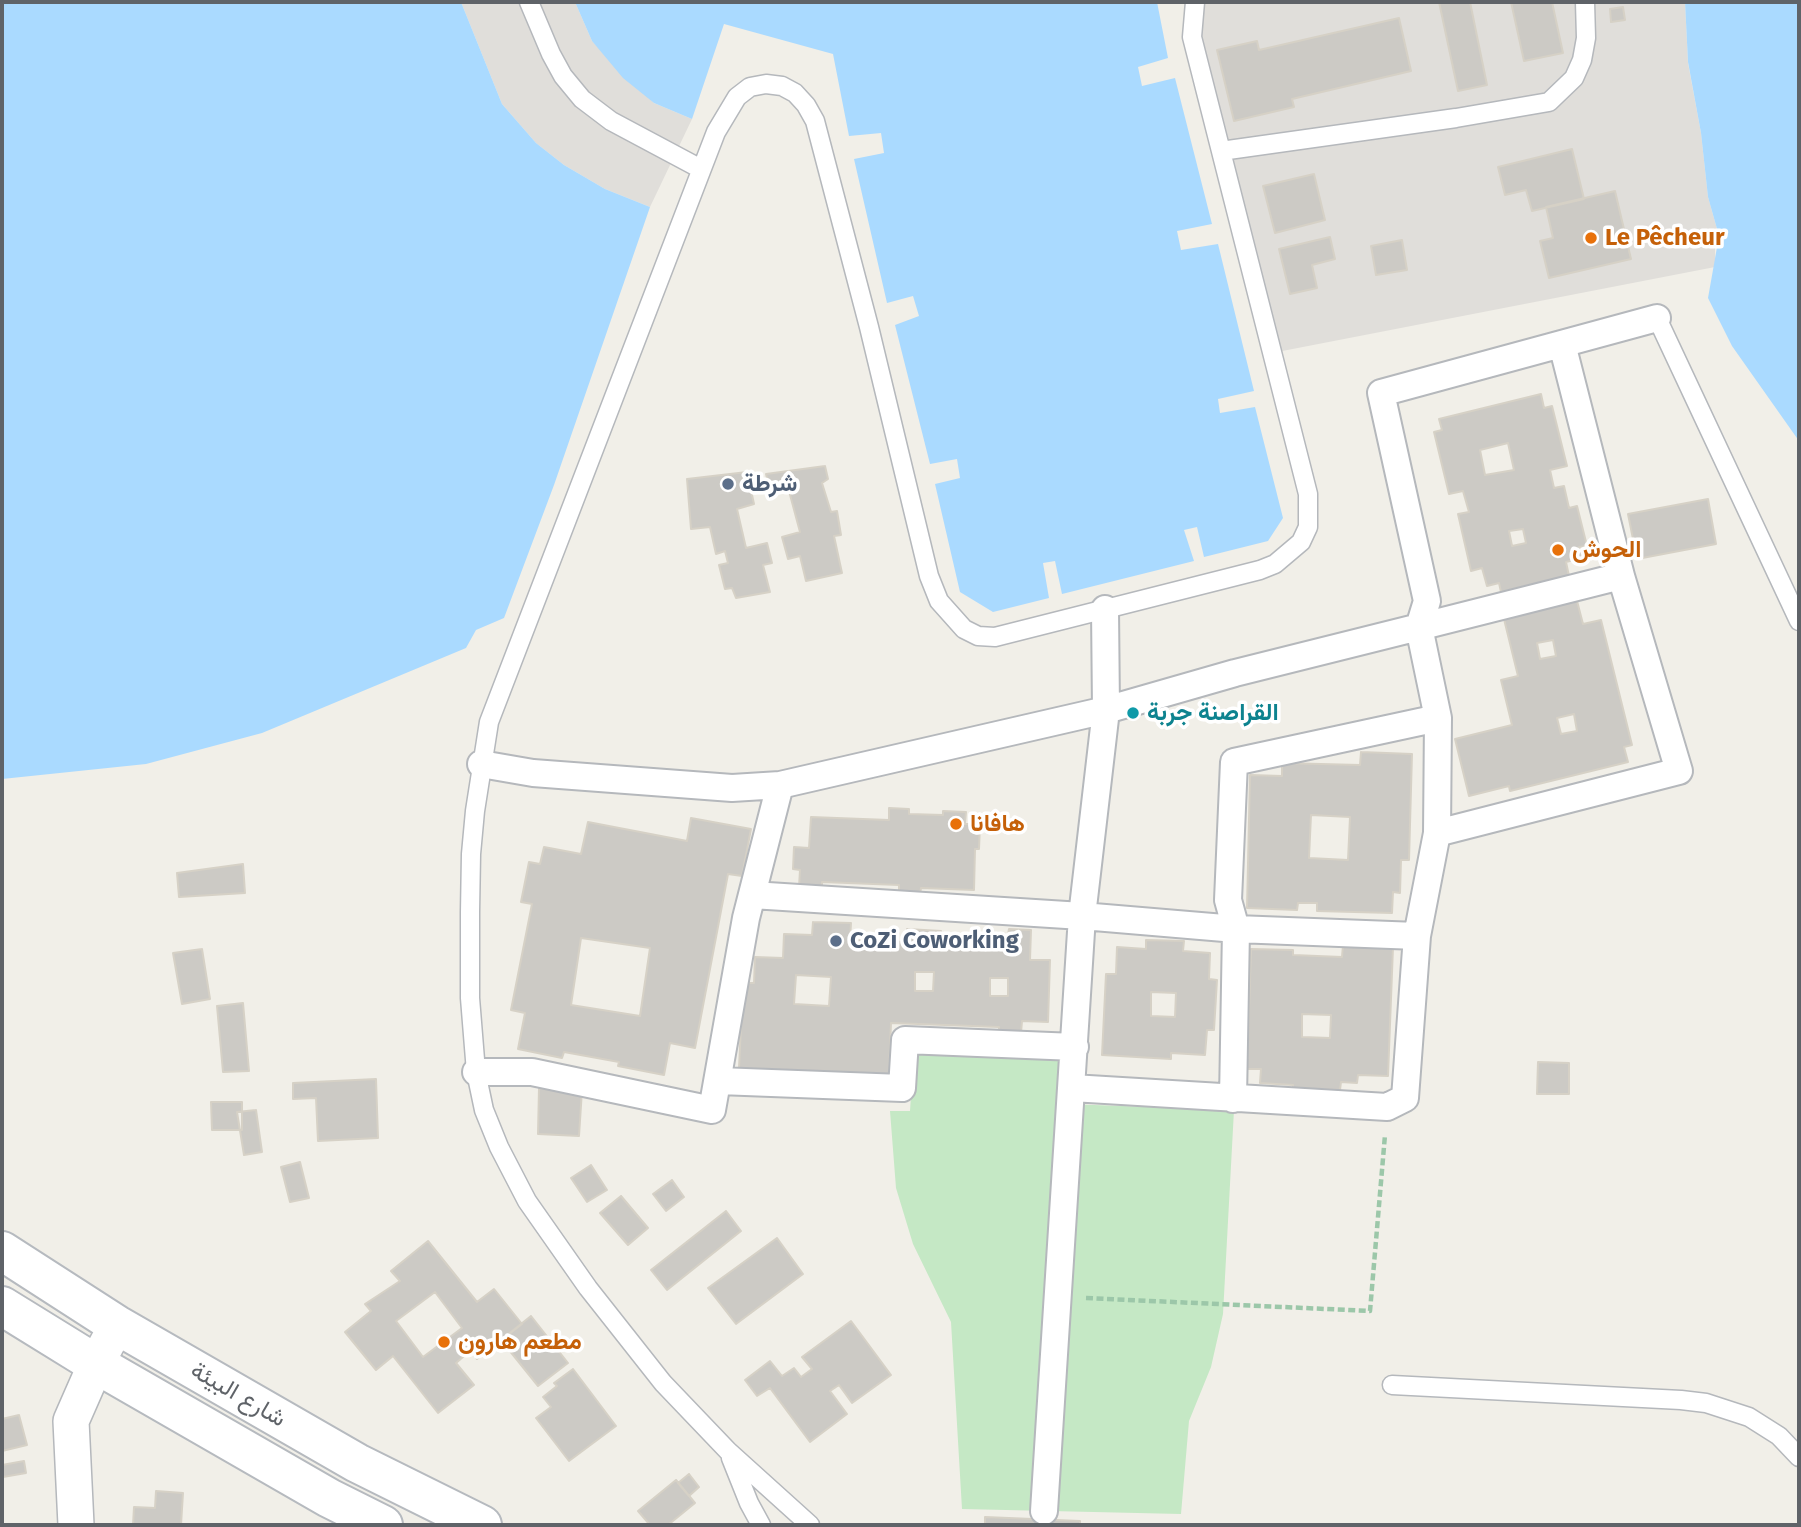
<!DOCTYPE html>
<html>
<head>
<meta charset="utf-8">
<style>
	body { margin:0 }
	#map { position:relative; width:1801px; height:1527px; overflow:hidden; background:#f1efe8; font-family:"Fira Sans",sans-serif }
	canvas { display:block }
	.frame { position:absolute; inset:0; border:4px solid #5f6368; pointer-events:none }
</style>
</head>
<body>
<div id="map">
<canvas width="1801" height="1527"></canvas>
<div class="frame"></div>
</div>
<script>
const c = document.querySelector('canvas').getContext('2d');
c.lineJoin = 'round';
function paint(path, color) { c.fillStyle = color; c.fill(path, 'evenodd'); }
const poly = rows => new Path2D(rows.map(r => 'M' + r).join(''));
function trace(path, color, width, dash) { c.strokeStyle = color; c.lineWidth = width; c.lineCap = dash ? 'butt' : 'round'; c.setLineDash(dash || []); c.stroke(path); }
function drawText(font, color, halo, rows, align = 'center') {
  c.font = font + ' "Fira Sans",Vazirmatn,sans-serif'; c.lineWidth = 7; c.setLineDash([]); c.textBaseline = 'middle'; c.strokeStyle = halo; c.fillStyle = color; for (const [text, x, y, turn = 0] of rows) {
    c.save(); c.translate(x, y); c.rotate((+turn || 0) * Math.PI / 180); c.textAlign = isNaN(turn) ? turn : align; if (halo) c.strokeText(text, 0, 0); c.fillText(text, 0, 0); c.restore();
  }
}
const industrial = poly([
	[461,2,575,2,592,41,654,103,692,119,650,207,605,189,564,165,536,143,502,104],
	[1186,2,1685,2,1688,63,1701,133,1708,197,1719,236,1715,249,1715,267,1272,353]
]);
const green = poly([
	[914,1049,1067,1057,1066,1104,1234,1110,1223,1314,1211,1367,1189,1421,1181,1514,962,1509,951,1322,913,1244,896,1188,890,1111,910,1111]
]);
const water = poly([
	[2,2,461,2,502,104,536,143,564,165,605,189,650,207,554,485,504,618,476,630,466,648,262,733,146,764,2,779],
	[575,2,1157,2,1168,58,1138,67,1142,86,1175,78,1212,224,1177,231,1181,250,1218,244,1254,391,1218,399,1220,413,1255,407,1283,518,1268,541,1204,557,1197,527,1184,530,1194,561,1062,594,1055,561,1043,563,1049,598,993,612,960,592,935,484,960,478,957,459,930,464,895,325,919,316,913,296,887,303,854,159,884,153,881,133,849,136,833,54,724,24,692,119,654,103,623,78,592,41],
	[1685,2,1799,2,1799,441,1732,346,1708,298,1719,236,1708,197,1701,133,1688,62]
]);
const building = poly([
	[1439,2,1470,2,1487,85,1458,91,1439,2],
	[1511,2,1552,2,1563,53,1524,61,1511,2],
	[1623,7,1625,20,1611,22,1610,9,1623,7],
	[1399,18,1411,71,1292,99,1294,107,1234,121,1217,50,1257,41,1259,50,1399,18],
	[1572,149,1584,199,1532,211,1526,190,1505,195,1498,167,1572,149],
	[1314,174,1325,220,1275,233,1263,186,1314,174],
	[1615,191,1631,259,1549,278,1540,241,1553,238,1546,207,1615,191],
	[1330,237,1335,259,1312,265,1317,288,1290,294,1279,249,1330,237],
	[1402,240,1407,270,1376,275,1371,246,1402,240],
	[1541,394,1544,408,1552,406,1567,466,1550,470,1554,488,1564,486,1569,508,1577,506,1587,546,1579,547,1582,558,1566,562,1569,576,1501,592,1499,583,1487,586,1482,568,1471,571,1458,514,1469,512,1463,491,1449,494,1434,432,1442,430,1439,419,1541,394],
	[1508,443,1514,470,1485,475,1480,450,1508,443],
	[1523,529,1526,543,1512,546,1509,531,1523,529],
	[825,466,828,479,822,483,831,512,837,511,841,535,834,536,842,573,806,581,800,556,788,559,782,537,800,532,789,491,771,495,766,474,825,466],
	[747,472,754,504,737,509,746,548,767,543,772,563,763,565,770,592,736,598,732,588,725,589,719,565,728,563,725,551,716,554,710,527,691,529,687,479,747,472],
	[1708,499,1716,544,1637,559,1628,514,1708,499],
	[1576,597,1583,624,1601,620,1632,745,1624,747,1628,762,1510,791,1509,786,1469,796,1455,739,1512,725,1501,680,1518,676,1503,615,1576,597],
	[1553,640,1556,656,1540,659,1537,643,1553,640],
	[1574,714,1577,731,1561,734,1557,718,1574,714],
	[1361,752,1412,754,1409,860,1401,860,1400,893,1393,892,1392,913,1317,911,1317,903,1298,903,1297,910,1247,908,1250,775,1282,776,1282,763,1360,765,1361,752],
	[1311,815,1350,817,1348,860,1309,858,1311,815],
	[889,808,909,809,909,814,943,815,943,811,966,812,965,824,980,824,979,849,975,849,974,890,921,888,920,894,899,893,899,885,822,882,822,888,799,887,800,870,793,869,794,847,809,848,811,817,889,820,889,808],
	[691,818,751,829,742,876,728,874,695,1048,670,1043,664,1075,618,1066,619,1062,564,1052,562,1058,518,1049,525,1013,511,1010,532,904,521,902,529,862,540,864,544,847,581,854,588,822,687,841,691,818],
	[581,938,650,948,640,1016,571,1005,581,938],
	[243,864,245,893,179,897,177,873,243,864],
	[813,922,851,923,850,940,907,942,907,929,941,931,941,937,982,938,982,933,1008,934,1009,929,1031,930,1030,960,1050,960,1048,1022,1022,1021,1021,1033,999,1033,999,1027,891,1023,889,1074,739,1068,743,983,754,983,755,957,783,958,784,934,812,935,813,922],
	[915,972,934,972,933,991,915,991,915,972],
	[796,975,831,977,829,1006,794,1004,796,975],
	[990,978,1008,978,1008,996,990,996,990,978],
	[1146,940,1184,941,1183,951,1210,953,1209,979,1217,980,1214,1030,1207,1030,1205,1055,1171,1053,1171,1059,1102,1055,1106,974,1116,974,1117,947,1146,949,1146,940],
	[1151,992,1176,993,1175,1017,1151,1016,1151,992],
	[1343,945,1393,947,1388,1076,1358,1075,1357,1083,1341,1082,1340,1090,1293,1088,1293,1085,1260,1083,1261,1069,1247,1069,1251,949,1293,950,1293,955,1342,957,1343,945],
	[1302,1014,1331,1015,1330,1038,1302,1037,1302,1014],
	[202,949,210,999,182,1004,173,953,202,949],
	[243,1003,249,1071,223,1072,217,1006,243,1003],
	[1538,1062,1569,1063,1569,1094,1537,1094,1538,1062],
	[376,1079,378,1138,318,1141,316,1098,293,1099,293,1083,376,1079],
	[539,1088,582,1090,579,1136,538,1134,539,1088],
	[211,1102,242,1102,242,1130,212,1130,211,1102],
	[256,1110,262,1152,244,1155,237,1112,256,1110],
	[300,1162,309,1198,290,1202,281,1167,300,1162],
	[591,1165,607,1190,587,1202,571,1178,591,1165],
	[672,1180,684,1197,666,1211,653,1194,672,1180],
	[621,1196,648,1228,628,1245,600,1213,621,1196],
	[726,1211,741,1231,667,1290,651,1270,726,1211],
	[777,1238,803,1274,736,1324,708,1288,777,1238],
	[428,1241,477,1302,494,1289,522,1324,477,1359,470,1351,456,1363,474,1385,438,1413,393,1356,376,1370,345,1332,371,1311,365,1304,400,1281,391,1271,428,1241],
	[435,1292,462,1328,423,1357,396,1321,435,1292],
	[531,1316,568,1363,538,1386,501,1340,531,1316],
	[851,1321,891,1375,852,1403,839,1385,830,1391,847,1414,810,1442,770,1388,757,1396,745,1380,770,1361,782,1376,794,1368,801,1377,812,1369,802,1357,851,1321],
	[573,1369,616,1426,569,1461,536,1418,551,1407,543,1397,557,1386,554,1383,573,1369],
	[19,1415,27,1445,2,1451,2,1419,19,1415],
	[24,1461,26,1473,3,1477,2,1465,24,1461],
	[689,1474,699,1487,689,1496,678,1483,689,1474],
	[676,1480,695,1503,668,1525,650,1525,638,1511,676,1480],
	[156,1491,183,1493,181,1525,133,1525,134,1507,155,1508,156,1491],
	[985,1517,1080,1521,1080,1525,985,1525,985,1517]
]);
const path = poly([
	[1086,1298,1370,1311,1385,1135]
]);
const service = poly([
	[529,2,551,54,563,76,582,99,611,121,701,169],
	[1221,151,1456,118,1549,102,1574,78,1582,60,1586,38,1585,2],
	[1657,318,1799,621],
	[1392,1385,1681,1400,1706,1403,1749,1417,1779,1436,1799,1457],
	[731,1458,749,1503,761,1525],
	[810,1525,728,1451,663,1383,588,1288,527,1201,499,1147,484,1110,476,1072,470,998,470,912,471,854,475,811,489,722,716,132,737,97,750,87,766,84,782,86,795,93,806,105,815,121,869,327,929,576,939,601,964,629,978,636,995,637,1260,570,1275,564,1301,542,1308,527,1308,494,1192,37,1195,2]
]);
const pedestrian = poly([
	[481,764,533,773,732,788,780,785,1106,710,1235,673,1419,627,1427,601,1381,393,1657,318],
	[1437,833,1679,771,1621,576,1562,344],
	[752,895,1082,916,1236,929,1417,936],
	[476,1072,532,1072,712,1110,746,918,780,785],
	[719,1081,902,1088,905,1040,1075,1047],
	[1072,1088,1387,1107,1405,1098,1417,936,1437,833,1438,718,1419,627,1621,576],
	[1233,1099,1236,929,1228,900,1234,762,1438,718],
	[1044,1511,1082,916,1106,710,1105,609]
]);
const minor = poly([
	[76,1525,71,1421,96,1364,117,1325]
]);
const secondary = poly([
	[2,1251,117,1325,357,1463,482,1525],
	[2,1306,96,1364,329,1498,383,1525]
]);
const markers = [
	[1591,238,7,"#e8710a"],
	[728,484,7,"#5c6f8a"],
	[1558,550,7,"#e8710a"],
	[1133,713,7,"#0f9aa8"],
	[956,824,7,"#e8710a"],
	[836,941,7,"#5c6f8a"],
	[444,1342,7,"#e8710a"]
];
const foodNames = [
	["Le Pêcheur",1605,238],
	["الحوش",1572,550],
	["هافانا",970,824],
	["مطعم هارون",458,1342]
];
const serviceNames = [
	["شرطة",742,484],
	["CoZi Coworking",850,941]
];
const cultureNames = [
	["القراصنة جربة",1147,713]
];
const streetNames = [
	["شارع البيئة",238,1395,30]
];
paint(industrial, '#e0deda');
paint(green, '#c5e8c5');
paint(water, '#aadaff');
paint(building, '#cccac5');
trace(building, '#d6d1c6', 2);
trace(service, '#b5b8bc', 21);
trace(pedestrian, '#b5b8bc', 30);
trace(minor, '#b5b8bc', 38);
trace(secondary, '#b6babf', 42);
trace(path, '#9cc7a9', 4.5, [7, 3.5]);
trace(service, '#fff', 18);
trace(pedestrian, '#fff', 26);
trace(minor, '#fff', 35);
trace(secondary, '#fff', 38);
for (const [x, y, r, color] of markers) { const dot = new Path2D(); dot.arc(x, y, r, 0, 2 * Math.PI); c.fillStyle = color; c.fill(dot); trace(dot, '#fff', 2.5); }
drawText('bold 24px', '#c56008', '#fff', foodNames, 'left');
drawText('bold 24px', '#4e5e75', '#fff', serviceNames, 'left');
drawText('bold 24px', '#0d838f', '#fff', cultureNames, 'left');
drawText('24px', '#5f6368', '#fff', streetNames);
</script>
</body>
</html>
